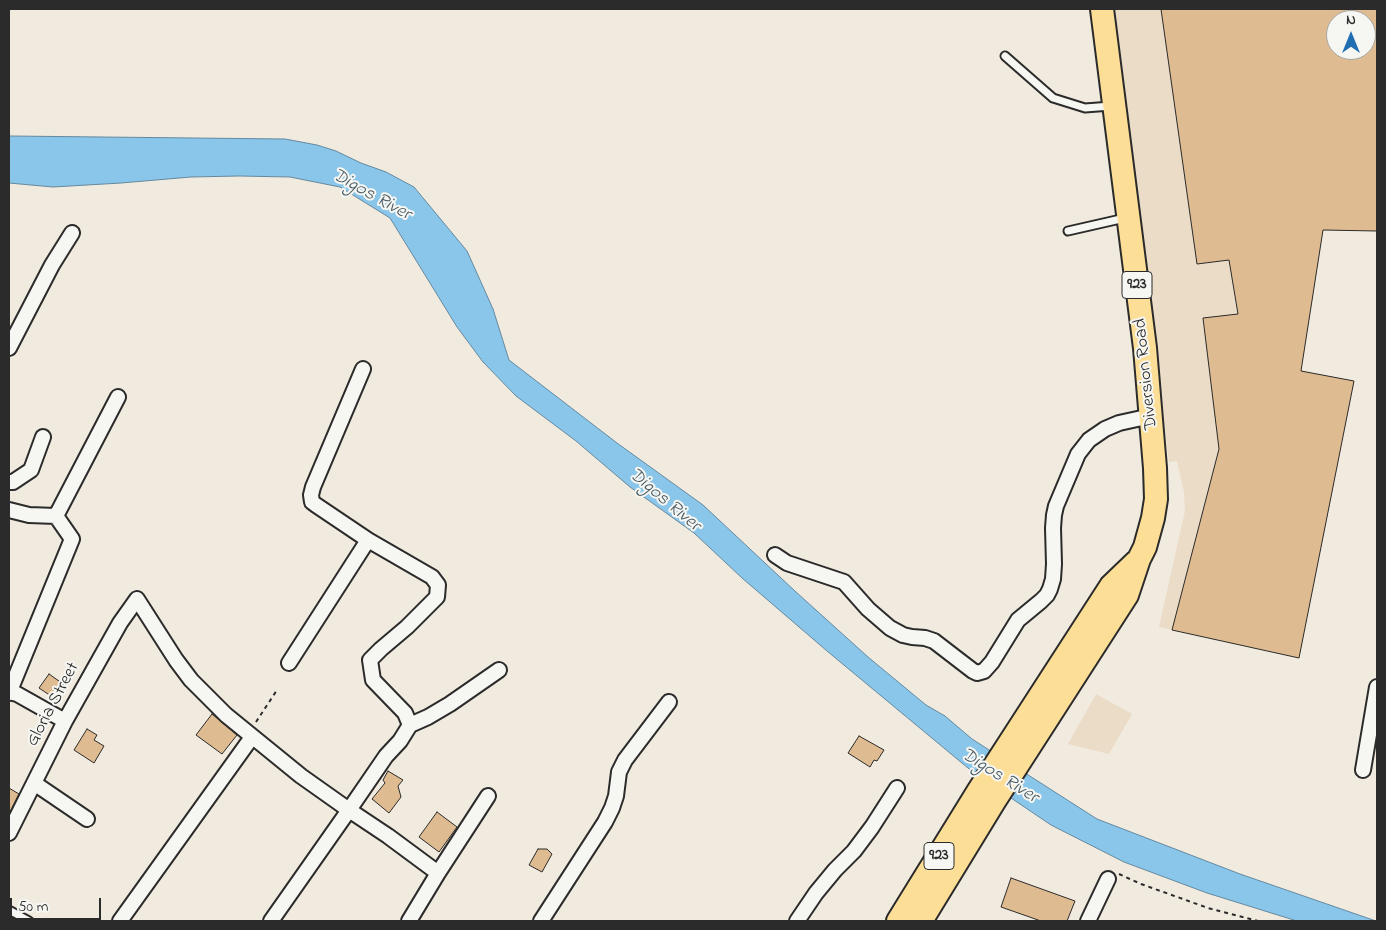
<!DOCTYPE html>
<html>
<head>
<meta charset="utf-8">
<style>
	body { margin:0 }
	#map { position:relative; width:1386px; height:930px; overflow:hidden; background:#f1eade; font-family:"Indie Flower",sans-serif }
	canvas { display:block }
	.frame { position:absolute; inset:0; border:10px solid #2b2b2b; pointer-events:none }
	.north { position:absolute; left:1326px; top:10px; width:50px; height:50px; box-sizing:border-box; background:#f6f6f2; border:1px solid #a5a5a2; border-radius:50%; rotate:0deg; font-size:14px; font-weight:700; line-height:20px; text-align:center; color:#2b2b2b }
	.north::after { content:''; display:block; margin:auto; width:18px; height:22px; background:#1f6fb2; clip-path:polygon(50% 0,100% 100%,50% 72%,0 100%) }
	.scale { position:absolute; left:10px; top:898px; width:91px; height:22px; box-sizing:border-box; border:2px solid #2b2b2b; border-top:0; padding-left:6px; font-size:15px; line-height:18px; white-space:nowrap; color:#2b2b2b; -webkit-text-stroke:4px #f6f6f2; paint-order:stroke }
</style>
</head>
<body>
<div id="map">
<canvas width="1386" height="930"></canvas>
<div class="frame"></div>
<div class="north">N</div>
<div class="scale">50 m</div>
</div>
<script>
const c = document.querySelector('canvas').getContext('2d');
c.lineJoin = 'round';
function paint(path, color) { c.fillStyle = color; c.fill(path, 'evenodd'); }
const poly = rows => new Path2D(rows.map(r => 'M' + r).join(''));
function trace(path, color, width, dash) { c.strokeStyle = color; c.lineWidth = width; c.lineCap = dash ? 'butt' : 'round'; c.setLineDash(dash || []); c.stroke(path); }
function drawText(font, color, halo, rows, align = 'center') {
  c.font = font + ' "Indie Flower",sans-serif'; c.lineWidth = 4; c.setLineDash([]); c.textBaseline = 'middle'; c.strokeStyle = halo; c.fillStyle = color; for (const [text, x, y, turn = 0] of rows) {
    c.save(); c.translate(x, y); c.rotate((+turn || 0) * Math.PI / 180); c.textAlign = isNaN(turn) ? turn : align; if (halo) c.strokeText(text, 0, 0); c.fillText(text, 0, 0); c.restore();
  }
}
const built = poly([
	[1115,9,1377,9,1377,231,1323,230,1301,370,1354,381,1299,658,1159,627,1185,511,1184,492,1177,461,1169,462],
	[1336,20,1366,20,1366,50,1336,50],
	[1096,694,1132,714,1109,754,1068,744]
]);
const water = poly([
	[9,136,285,139,317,145,336,151,361,163,386,172,414,187,467,251,493,309,509,360,617,443,703,505,796,592,868,657,926,705,945,716,972,739,1097,819,1240,874,1376,921,1297,921,1207,893,1124,862,1051,825,974,773,827,651,742,578,694,533,630,487,576,441,516,396,483,362,457,327,390,218,340,187,290,177,239,176,191,177,121,183,53,187,9,183,9,136]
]);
const building = poly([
	[1161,9,1377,9,1377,231,1323,230,1301,371,1354,381,1299,658,1172,630,1219,449,1203,318,1238,314,1229,260,1197,264,1161,9],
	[1336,20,1366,20,1366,50,1336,50,1336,20],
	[49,674,66,686,57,700,39,688,49,674],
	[212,714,237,735,222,754,196,735,212,714],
	[87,729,97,735,94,740,104,746,94,763,74,750,87,729],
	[859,736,884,750,877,761,874,760,870,767,848,753,859,736],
	[388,771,403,780,398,786,401,797,389,813,372,799,385,783,383,780,388,771],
	[9,788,19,794,9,814,9,788],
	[437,812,457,827,439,852,419,837,437,812],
	[538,849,547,849,552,854,542,872,529,865,538,849],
	[1011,878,1075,901,1067,921,1041,921,1001,907,1011,878]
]);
const path = poly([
	[256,722,277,690],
	[1119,874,1141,884,1208,908,1258,921]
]);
const service = poly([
	[1005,56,1053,98,1085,108,1111,106],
	[1068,231,1125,218],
	[9,910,29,921]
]);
const minor = poly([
	[9,348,52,265,72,233],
	[363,369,313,487,311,495,312,502,316,505,368,540],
	[9,482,13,482,31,470,43,437],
	[9,510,29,515,56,516],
	[56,516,118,397],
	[775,555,787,563,844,582,868,609,890,628,903,635,912,637,925,638,934,641,973,671,977,673,984,671,992,662,1018,620,1041,601,1047,595,1050,589,1053,579,1054,564,1053,528,1054,515,1056,506,1078,454,1089,440,1105,429,1119,423,1151,416],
	[289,663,368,540,432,577,438,585,437,597,407,627,381,649,370,660,373,680,405,713,410,725],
	[9,692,17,694,65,721],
	[9,693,72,539,56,516],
	[1363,770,1377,687],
	[34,783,87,819],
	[9,833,65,721,120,623,137,599,176,660,191,680,226,715,301,776,349,810,388,836,438,873],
	[120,921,252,737],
	[271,921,349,810,386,756,400,741,410,725,428,717,450,704,499,670],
	[409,921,438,873,488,796],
	[541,921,605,822,612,808,616,796,619,772,625,760,669,702],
	[797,921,816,893,835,870,854,851,872,827,897,788],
	[1088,921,1108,879]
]);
const trunk = poly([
	[898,921,979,790,1111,586,1136,562],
	[921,921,995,800,1127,595,1139,559,1145,547,1153,518,1156,499,1155,468,1145,348,1102,9]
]);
const shields = [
	[1137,285,30],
	[939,856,30]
];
const shieldNames = [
	["923",1137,285],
	["923",939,856]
];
const streetNames = [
	["Diversion Road",1147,374,-96],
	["Gloria Street",54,705,-62]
];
const waterNames = [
	["Digos River",371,196,29],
	["Digos River",664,501,40],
	["Digos River",999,777,32]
];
paint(built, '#ebdcc7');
paint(water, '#8ac6ea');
trace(water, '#64889e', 1);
paint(building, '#debb90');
trace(building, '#2b2b2b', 1);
trace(service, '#2b2b2b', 11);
trace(minor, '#2b2b2b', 18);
trace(trunk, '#2b2b2b', 26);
trace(path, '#2b2b2b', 2, [4, 4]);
trace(service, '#f6f6f2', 7);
trace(minor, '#f6f6f2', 14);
trace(trunk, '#fcde96', 22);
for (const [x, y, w] of shields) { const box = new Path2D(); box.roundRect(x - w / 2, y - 13.5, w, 27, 4); c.fillStyle = '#f6f6f2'; c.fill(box); trace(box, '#2b2b2b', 1); }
drawText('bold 16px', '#2b2b2b', null, shieldNames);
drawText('18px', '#2b2b2b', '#f6f6f2', streetNames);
drawText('italic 19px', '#485a64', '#f6f6f2', waterNames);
</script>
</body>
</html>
